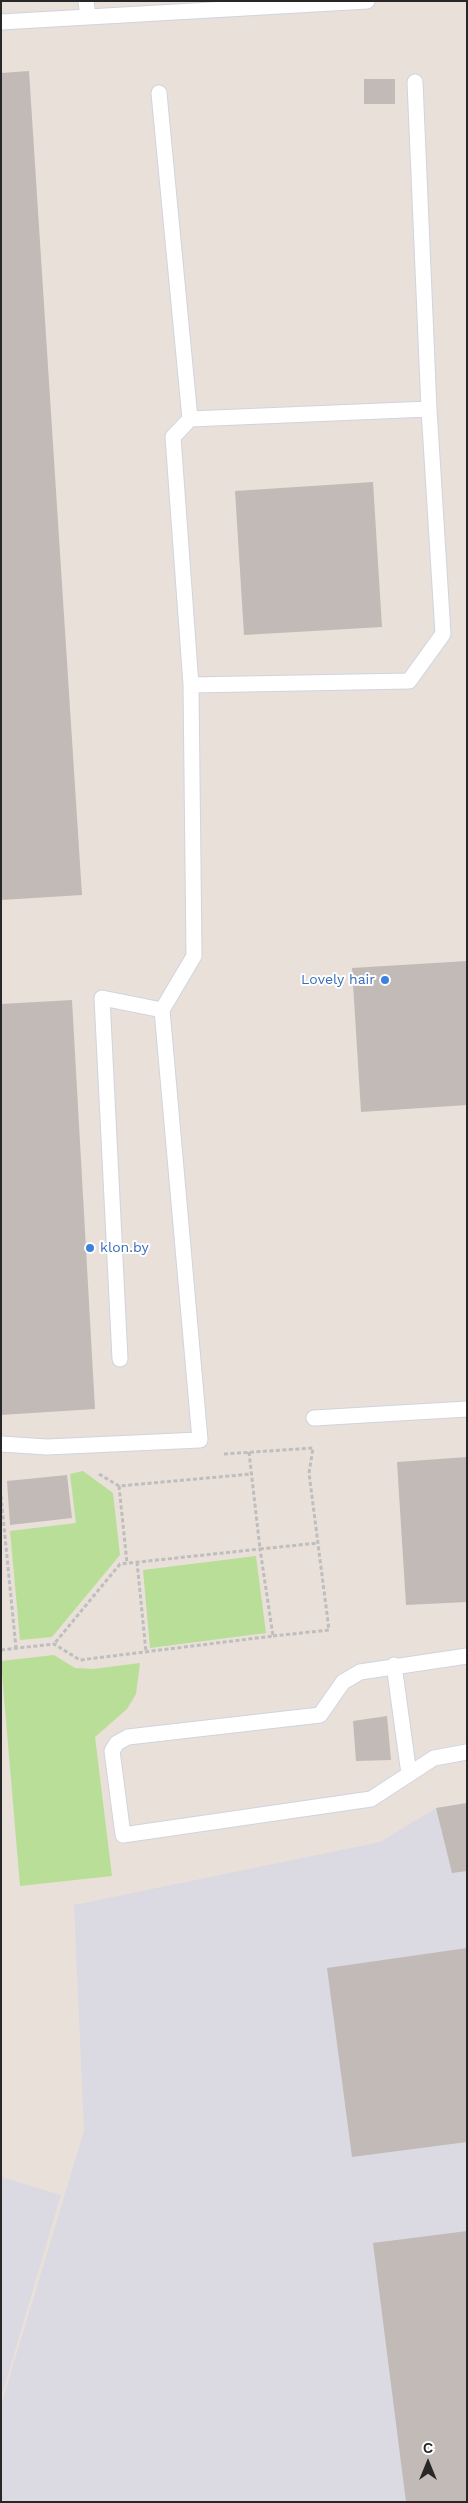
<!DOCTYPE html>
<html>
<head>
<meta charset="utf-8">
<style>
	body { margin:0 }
	#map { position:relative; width:468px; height:2503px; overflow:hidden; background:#e9e0d9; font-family:"Work Sans",sans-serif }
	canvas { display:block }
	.frame { position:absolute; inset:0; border:2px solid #272727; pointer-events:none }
	.north { position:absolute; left:403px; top:2438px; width:50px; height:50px; -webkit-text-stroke:4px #fff; paint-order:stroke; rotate:0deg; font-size:14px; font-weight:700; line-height:20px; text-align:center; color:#272727 }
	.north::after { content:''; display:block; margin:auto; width:18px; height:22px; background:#272727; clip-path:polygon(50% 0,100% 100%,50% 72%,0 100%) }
</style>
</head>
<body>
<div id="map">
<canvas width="468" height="2503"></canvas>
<div class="frame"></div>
<div class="north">С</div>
</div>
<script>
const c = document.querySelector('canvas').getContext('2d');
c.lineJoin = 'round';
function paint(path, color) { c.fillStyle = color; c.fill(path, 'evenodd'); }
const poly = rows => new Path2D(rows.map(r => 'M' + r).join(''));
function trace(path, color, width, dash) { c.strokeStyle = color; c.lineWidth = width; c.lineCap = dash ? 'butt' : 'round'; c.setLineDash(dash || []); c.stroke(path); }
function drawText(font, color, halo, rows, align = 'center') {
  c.font = font + ' "Work Sans",sans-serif'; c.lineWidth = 4; c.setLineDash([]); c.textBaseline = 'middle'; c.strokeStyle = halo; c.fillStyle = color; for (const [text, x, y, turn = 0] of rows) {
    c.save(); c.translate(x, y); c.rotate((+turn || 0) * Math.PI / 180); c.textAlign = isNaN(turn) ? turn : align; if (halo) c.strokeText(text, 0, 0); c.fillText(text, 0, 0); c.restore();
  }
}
const industrial = poly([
	[467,1803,467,2502,1,2502,1,2405,84,2131,74,1905,380,1842,436,1808],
	[1,2177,61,2195,1,2398]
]);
const green = poly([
	[83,1471,113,1493,120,1555,52,1637,20,1640,10,1531,76,1523,70,1474],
	[256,1556,266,1633,150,1648,143,1570],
	[54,1655,75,1668,93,1669,140,1663,136,1694,127,1709,95,1737,112,1876,20,1886,1,1661]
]);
const building = poly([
	[29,71,82,895,1,900,1,73],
	[364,79,395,79,395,104,364,104],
	[373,482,382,627,244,635,235,491],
	[467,961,467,1105,361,1112,352,968],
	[72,1000,95,1409,1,1415,1,1004],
	[467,1457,467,1602,406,1605,397,1462],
	[67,1475,72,1518,10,1525,7,1481],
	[387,1716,391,1760,356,1761,353,1721],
	[467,1803,467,1871,452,1873,436,1808],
	[467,1948,467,2142,352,2157,327,1968],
	[467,2231,467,2502,406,2502,373,2243]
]);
const path = poly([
	[249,1452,260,1549,318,1543],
	[224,1454,313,1448,309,1473,329,1630,273,1636],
	[99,1474,119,1486,251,1474],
	[119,1486,127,1563],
	[1,1496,16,1648],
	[137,1562,146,1652],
	[1,1650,54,1644,80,1660,273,1636,260,1549,120,1564,54,1644]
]);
const service = poly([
	[86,1,88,17],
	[1,22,367,1],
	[190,419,429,409],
	[191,685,409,681,443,634,429,409,415,82],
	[120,1359,102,998,162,1010],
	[314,1418,467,1409],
	[1,1444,47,1447,200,1440,162,1010,194,956,191,685,173,437,190,419,159,93],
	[467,1656,360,1672,343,1682,320,1715,128,1737,117,1743,112,1751,123,1835,371,1799,434,1758,467,1752],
	[394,1665,409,1774]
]);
const markers = [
	[385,980,5,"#3f7fe0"],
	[90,1248,5,"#3f7fe0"]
];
const shopNames = [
	["Lovely hair",375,980],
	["klon.by",100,1248,"left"]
];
paint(industrial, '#dbdae2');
paint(green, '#b9de97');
paint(building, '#c1bab6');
trace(service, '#cfd4e0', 17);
trace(path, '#bebebe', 3, [4, 2.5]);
trace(service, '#fff', 15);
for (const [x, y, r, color] of markers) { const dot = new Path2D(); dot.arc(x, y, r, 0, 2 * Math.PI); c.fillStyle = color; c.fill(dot); trace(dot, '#fff', 2); }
drawText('14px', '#366cbe', '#fff', shopNames, 'right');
</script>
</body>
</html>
